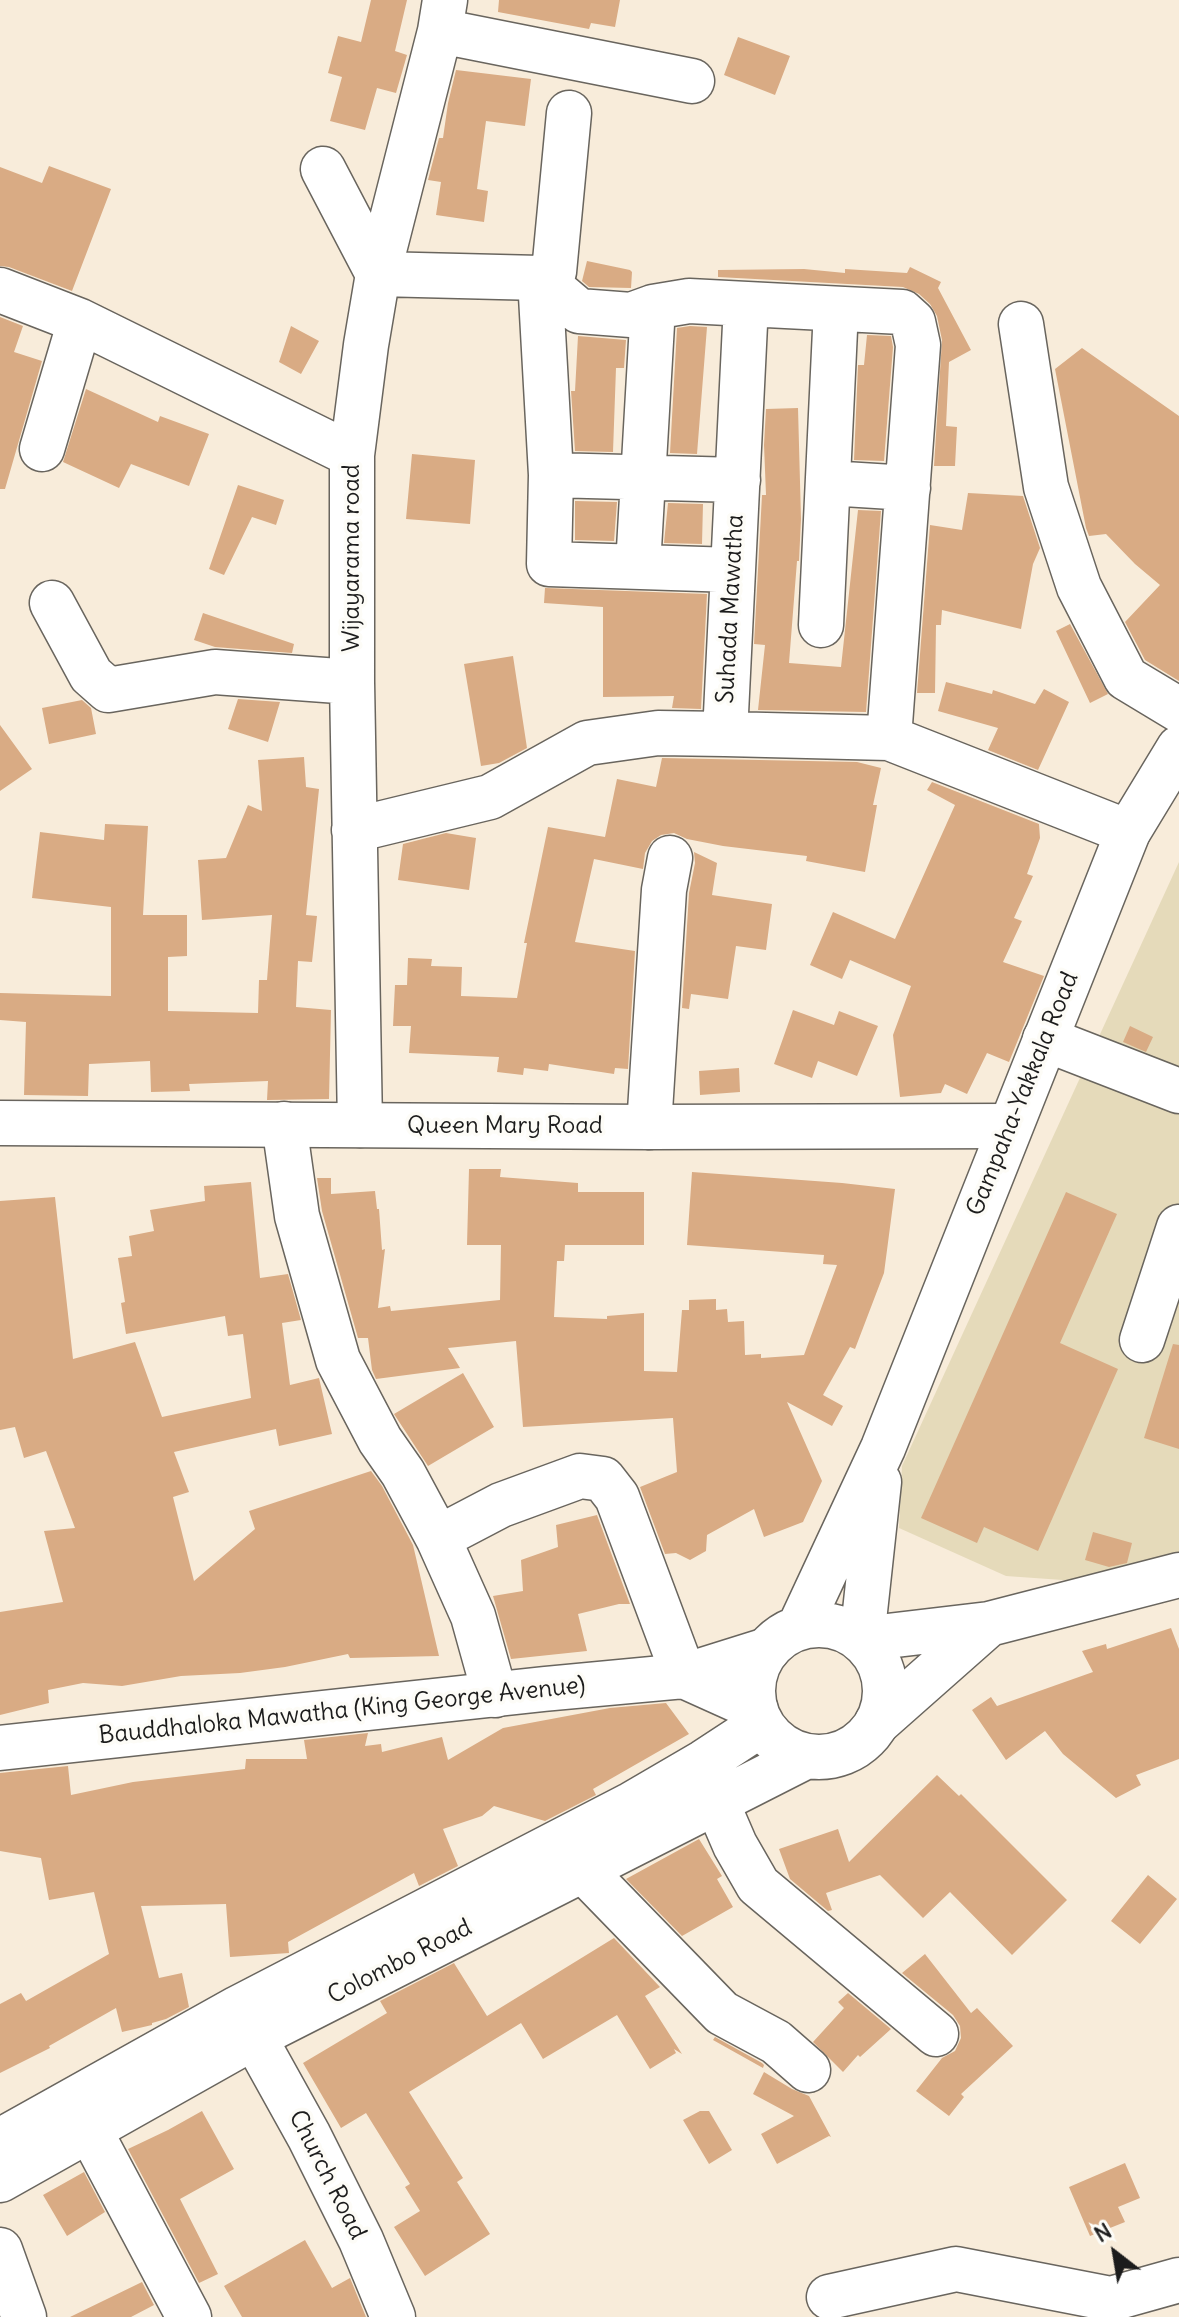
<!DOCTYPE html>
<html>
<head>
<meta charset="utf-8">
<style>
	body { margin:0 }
	#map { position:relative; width:1179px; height:2317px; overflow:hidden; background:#f8ecda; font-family:Delius,sans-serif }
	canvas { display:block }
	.north { position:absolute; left:1075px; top:2213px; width:80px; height:80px; -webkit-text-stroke:6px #fdfcf7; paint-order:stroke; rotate:329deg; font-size:22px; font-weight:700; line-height:32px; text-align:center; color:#1c1c1c }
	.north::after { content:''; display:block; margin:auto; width:28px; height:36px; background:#1c1c1c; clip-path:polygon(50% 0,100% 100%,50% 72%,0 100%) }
</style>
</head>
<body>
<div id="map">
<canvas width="1179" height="2317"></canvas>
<div class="north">N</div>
</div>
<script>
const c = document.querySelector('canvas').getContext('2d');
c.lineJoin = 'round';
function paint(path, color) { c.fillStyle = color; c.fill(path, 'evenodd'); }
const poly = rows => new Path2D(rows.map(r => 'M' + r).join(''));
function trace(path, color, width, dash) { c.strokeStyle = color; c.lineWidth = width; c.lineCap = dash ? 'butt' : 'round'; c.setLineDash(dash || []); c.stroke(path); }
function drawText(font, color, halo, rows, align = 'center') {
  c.font = font + ' Delius,sans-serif'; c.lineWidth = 7; c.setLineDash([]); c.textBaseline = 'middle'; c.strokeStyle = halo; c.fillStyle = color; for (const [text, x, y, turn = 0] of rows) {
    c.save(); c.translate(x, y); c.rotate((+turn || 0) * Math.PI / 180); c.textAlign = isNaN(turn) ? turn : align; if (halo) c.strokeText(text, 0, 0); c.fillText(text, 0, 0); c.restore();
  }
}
const built = poly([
	[1179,862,1179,1563,1105,1583,1006,1576,899,1528,902,1466]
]);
const building = poly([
	[371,0,407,0,395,51,407,55,396,93,377,88,365,130,330,121,342,77,328,73,338,36,361,42],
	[499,0,620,0,615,27,591,23,589,29,498,12],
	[738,37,790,56,775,95,724,75],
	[456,70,531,79,525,126,486,121,477,189,488,191,484,222,436,215,441,182,428,180,439,138,443,138,448,103],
	[49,166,111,189,72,291,9,267,0,266,0,167,42,183],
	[587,261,630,270,632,272,631,288,589,287,582,281],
	[910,267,941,282,938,288,971,350,949,362,946,426,957,427,955,466,934,466,942,340,937,316,930,304,919,294,903,287,718,277,718,270,804,269,845,273,845,269,907,273],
	[0,317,23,326,14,352,42,361,5,489,0,489],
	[291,326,319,341,301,374,279,362],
	[690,326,707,327,697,454,670,453,677,328],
	[867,335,891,336,893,347,884,461,854,460,858,365,864,365],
	[578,336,626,340,624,368,616,368,613,452,575,451,571,391,575,391],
	[1082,348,1179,416,1179,681,1145,660,1125,622,1160,585,1135,564,1106,534,1089,536,1086,528,1055,369],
	[86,389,158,422,160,416,209,434,189,486,131,464,119,488,63,462],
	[798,408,801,519,799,561,797,561,789,663,841,667,858,510,881,511,866,712,758,710,765,645,754,644,762,495,766,495,764,445,766,409],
	[412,454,475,460,470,524,406,519],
	[238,485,284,500,276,525,252,517,224,575,209,569],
	[968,493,1023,496,1040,548,1033,564,1021,629,942,610,941,625,936,625,935,693,917,693,930,525,962,530],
	[575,501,617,502,614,541,575,540],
	[668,503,703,504,702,544,664,543],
	[545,588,707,594,701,709,672,708,674,696,603,697,603,607,544,603],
	[203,613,294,644,292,653,215,647,194,640],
	[1070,624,1108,694,1090,703,1056,631],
	[513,656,527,748,499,763,481,766,464,664],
	[946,682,992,694,993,690,1035,704,1044,689,1069,702,1038,770,988,750,998,728,938,711],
	[238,699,280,702,268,742,228,729],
	[82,700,91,708,96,734,49,744,42,708],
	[0,725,32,769,0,791],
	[304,757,306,787,319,789,306,915,317,916,312,962,298,961,296,1007,331,1010,329,1099,267,1100,268,1081,189,1084,190,1091,151,1092,150,1061,89,1064,88,1096,24,1095,26,1022,0,1020,0,993,111,996,111,907,32,898,40,832,104,840,105,824,148,826,143,915,187,915,187,956,168,957,168,1011,258,1013,259,980,267,980,272,915,202,920,198,860,226,858,248,805,262,811,258,760],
	[662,758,857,762,881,768,873,805,877,805,865,872,806,861,807,856,723,846,687,839,674,833,661,835,652,841,645,853,643,869,594,859,575,942,635,951,628,1069,615,1068,614,1074,549,1064,548,1071,524,1068,523,1075,497,1072,499,1057,409,1053,411,1026,393,1026,395,985,407,985,408,958,432,959,431,966,462,967,461,996,517,998,527,943,524,943,548,827,605,837,617,779,656,787],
	[932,782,1039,824,1040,838,1027,874,1033,876,1014,918,1022,921,1003,962,1044,976,1009,1062,987,1053,967,1094,945,1084,941,1093,900,1097,893,1035,911,986,850,960,842,979,810,965,833,912,895,939,955,805,927,790],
	[446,833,476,838,469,890,398,880,403,844],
	[694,852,717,863,712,895,772,904,766,950,736,946,728,999,691,994,689,1009,682,1008,689,893,695,863],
	[793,1010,834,1025,839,1011,878,1026,857,1076,818,1061,812,1078,774,1064],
	[1130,1026,1153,1037,1146,1052,1123,1042],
	[739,1068,740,1092,700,1095,699,1071],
	[469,1169,501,1169,500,1177,578,1183,578,1192,644,1192,644,1245,565,1245,564,1261,557,1261,554,1317,607,1319,607,1316,644,1313,644,1371,677,1372,682,1310,689,1310,689,1300,716,1299,716,1310,727,1309,728,1322,744,1321,745,1355,761,1354,761,1358,804,1355,837,1265,823,1264,824,1255,687,1245,692,1172,842,1183,895,1189,884,1273,855,1349,850,1347,823,1395,843,1406,832,1426,787,1402,822,1481,803,1522,764,1537,754,1509,707,1535,706,1551,690,1560,676,1553,665,1554,640,1487,677,1472,673,1418,523,1427,516,1341,448,1348,460,1368,376,1379,372,1370,368,1338,358,1338,322,1211,317,1178,331,1178,331,1194,375,1191,377,1209,379,1209,382,1250,385,1249,378,1308,390,1306,391,1311,500,1300,501,1245,467,1245],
	[251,1182,260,1278,288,1274,301,1320,282,1323,290,1385,319,1378,332,1434,279,1446,276,1429,174,1452,189,1492,173,1497,194,1581,255,1529,249,1511,371,1471,382,1486,413,1545,439,1656,350,1658,348,1654,285,1667,240,1673,181,1676,122,1686,83,1683,48,1690,49,1703,0,1715,0,1612,63,1602,44,1531,75,1528,46,1451,24,1458,15,1427,0,1430,0,1201,55,1197,73,1359,135,1342,162,1417,251,1398,243,1334,228,1336,225,1316,126,1334,121,1303,125,1302,118,1258,132,1256,129,1236,154,1231,150,1210,205,1201,204,1186],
	[1066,1192,1117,1214,1060,1343,1118,1369,1038,1551,984,1527,977,1543,921,1518],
	[1173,1344,1179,1345,1179,1449,1144,1438],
	[463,1373,494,1427,428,1466,394,1414],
	[597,1515,630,1604,619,1604,578,1614,587,1651,511,1659,493,1596,523,1591,521,1560,558,1547,556,1525],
	[1093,1532,1132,1543,1127,1563,1109,1567,1085,1560],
	[1171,1628,1179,1649,1179,1759,1136,1775,1141,1785,1116,1798,1063,1754,1045,1731,1006,1760,972,1710,991,1697,997,1706,1093,1672,1082,1651,1106,1644,1107,1649],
	[666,1703,689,1734,593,1789,596,1795,545,1821,494,1806,482,1816,443,1829,458,1866,419,1886,414,1873,288,1942,289,1953,230,1957,226,1904,141,1906,159,1978,182,1973,189,2007,166,2019,152,2023,152,2025,122,2032,116,2008,49,2046,50,2048,0,2073,0,2004,21,1993,26,2001,109,1954,94,1892,49,1900,41,1858,0,1851,0,1773,68,1766,71,1795,133,1782,245,1769,246,1759,307,1759,304,1740,368,1733,365,1746,381,1744,382,1752,442,1737,448,1760,503,1728,610,1708],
	[937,1775,959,1796,961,1794,1067,1900,1012,1955,950,1892,923,1918,880,1875,826,1893,832,1910,828,1911,790,1879,779,1849,838,1829,849,1862],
	[699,1839,722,1876,717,1879,733,1907,682,1936,626,1879],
	[1148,1875,1177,1899,1140,1944,1111,1921],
	[614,1938,660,1987,645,1996,682,2054,674,2049,676,2053,650,2069,617,2015,543,2059,521,2023,409,2092,463,2178,457,2182,490,2234,425,2276,394,2227,420,2211,405,2187,410,2184,366,2113,341,2128,303,2063,387,2013,380,2001,454,1963,487,2016],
	[925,1954,971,2013,977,2008,1013,2046,961,2094,964,2097,949,2116,916,2091,942,2058,955,2051,961,2038,960,2026,953,2015,902,1973],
	[848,1993,891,2029,860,2057,858,2055,843,2072,813,2042,844,2008,838,2002],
	[715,2037,762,2063,764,2065,763,2068,713,2040],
	[764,2072,792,2089,809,2096,831,2137,829,2136,777,2164,761,2134,794,2116,753,2094],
	[202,2111,234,2169,180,2199,218,2274,199,2283,128,2149,168,2130],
	[700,2111,709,2111,732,2150,709,2164,683,2120],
	[1125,2163,1140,2198,1118,2207,1125,2222,1090,2236,1069,2187],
	[84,2172,105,2212,67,2236,43,2195],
	[305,2240,332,2288,350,2278,366,2317,242,2317,224,2286],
	[142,2282,154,2305,131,2317,70,2317]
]);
const minor = poly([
	[440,31,692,81],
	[323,169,378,274,540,278,554,272,569,113],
	[0,290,80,321,352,455],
	[746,304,725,734,889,738,1128,832],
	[1021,324,1046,487,1079,587,1126,678,1179,710],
	[42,449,80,321],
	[551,475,738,480],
	[828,483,908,488],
	[638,566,653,307],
	[733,570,549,564,551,475,540,278,579,311,631,315,653,307,689,301,902,312,913,322,918,345,889,738],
	[52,603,91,675,108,690,215,672,352,682],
	[821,625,836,309],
	[354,830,490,797,587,743,658,733,725,734],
	[1045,1039,1179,1091],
	[284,1124,297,1216,338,1360,380,1440,403,1473,438,1538,473,1616,495,1695],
	[360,1125,352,682,352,455,366,345,378,274,440,31,445,0],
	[649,1127,664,890,670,858],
	[1142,1340,1179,1227],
	[438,1538,501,1505,580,1476,603,1479,617,1497,684,1676],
	[716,1801,735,1845,758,1885,936,2034],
	[583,1870,722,2013,776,2042,808,2070],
	[254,2037,309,2136,361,2240,393,2317],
	[89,2129,189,2317],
	[0,2250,24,2317],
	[829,2297,956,2269,1111,2299,1179,2280]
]);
const major = poly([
	[0,1123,649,1127,1010,1126],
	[862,1639,989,1624,1179,1575],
	[684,1676,755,1708],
	[877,1723,989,1624],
	[0,1748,544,1689,684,1676,767,1650]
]);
const highway = poly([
	'753 1691a66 66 0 1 1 132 0a66 66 0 1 1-132 0Z',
	[799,1628,883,1448,1128,832,1179,748],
	[862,1639,879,1482],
	[0,2141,238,2008,632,1804,704,1762,762,1724],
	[0,2180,254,2037,807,1756]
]);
const streetNames = [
	["Wijayarama road",352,558,-90],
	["Suhada Mawatha",731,609,-87],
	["Gampaha-Yakkala Road",1023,1094,-68],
	["Queen Mary Road",505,1126],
	["Bauddhaloka Mawatha (King George Avenue)",342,1711,-6],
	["Colombo Road",400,1962,-27],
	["Church Road",327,2175,63]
];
paint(built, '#e5daba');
paint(building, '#d9ab84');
trace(minor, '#69655e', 47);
trace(major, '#69655e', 47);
trace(highway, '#69655e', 47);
trace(minor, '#fff', 44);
trace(major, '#fff', 44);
trace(highway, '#fff', 44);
drawText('24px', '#1c1c1c', '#fdfcf7', streetNames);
</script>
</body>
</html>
